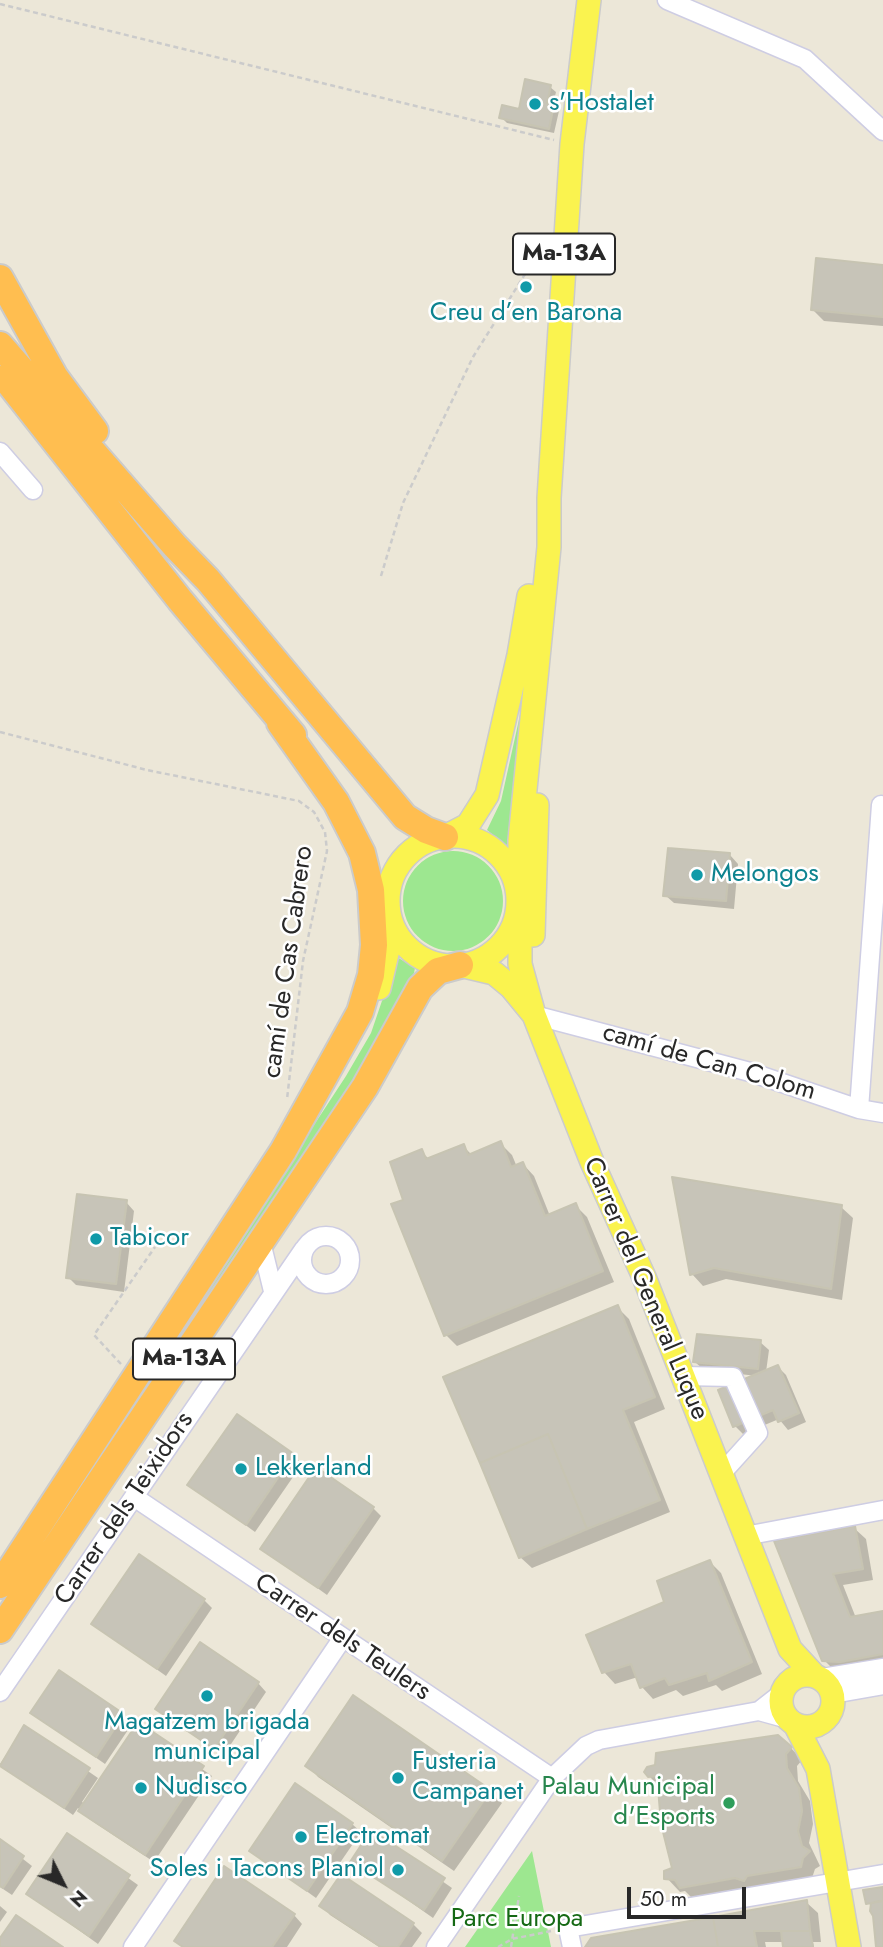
<!DOCTYPE html>
<html>
<head>
<meta charset="utf-8">
<style>
	body { margin:0 }
	#map { position:relative; width:883px; height:1947px; overflow:hidden; background:#ece7d8; font-family:Jost,sans-serif }
	canvas { display:block }
	.north { position:absolute; left:28px; top:1849px; width:70px; height:70px; -webkit-text-stroke:5px #fff; paint-order:stroke; rotate:133deg; font-size:19px; font-weight:700; line-height:28px; text-align:center; color:#282828 }
	.north::after { content:''; display:block; margin:auto; width:24px; height:32px; background:#282828; clip-path:polygon(50% 0,100% 100%,50% 72%,0 100%) }
	.scale { position:absolute; left:627px; top:1887px; width:119px; height:32px; box-sizing:border-box; border:4px solid #282828; border-top:0; padding-left:9px; font-size:21px; line-height:24px; white-space:nowrap; color:#282828; -webkit-text-stroke:5px #fff; paint-order:stroke }
</style>
</head>
<body>
<div id="map">
<canvas width="883" height="1947"></canvas>
<div class="north">N</div>
<div class="scale">50 m</div>
</div>
<script>
const c = document.querySelector('canvas').getContext('2d');
c.lineJoin = 'round';
function paint(path, color) { c.fillStyle = color; c.fill(path, 'evenodd'); }
const poly = rows => new Path2D(rows.map(r => 'M' + r).join(''));
function trace(path, color, width, dash) { c.strokeStyle = color; c.lineWidth = width; c.lineCap = dash ? 'butt' : 'round'; c.setLineDash(dash || []); c.stroke(path); }
function drawText(font, color, halo, rows, align = 'center') {
  c.font = font + ' Jost,sans-serif'; c.lineWidth = 5; c.setLineDash([]); c.textBaseline = 'middle'; c.strokeStyle = halo; c.fillStyle = color; for (const [text, x, y, turn = 0] of rows) {
    c.save(); c.translate(x, y); c.rotate((+turn || 0) * Math.PI / 180); c.textAlign = isNaN(turn) ? turn : align; if (halo) c.strokeText(text, 0, 0); c.fillText(text, 0, 0); c.restore();
  }
}
const green = poly([
	[522,706,509,847,508,847,487,830,501,801],
	'403 901a50 50 0 1 1 100 0a50 50 0 1 1-100 0Z',
	[397,957,415,968,414,973,358,1077,0,1611,0,1605,346,1076,371,1033],
	[532,1851,551,1947,465,1947]
]);
const shadow = poly([
	[550,87,556,92,553,105,559,111,554,133,507,123,501,117,520,111],
	[883,267,883,326,824,321,812,309],
	[730,855,738,864,734,909,674,903,665,895],
	[500,1143,512,1155,517,1167,523,1164,534,1176,550,1216,575,1205,587,1217,614,1282,457,1346,446,1335,405,1201,421,1151,430,1160,463,1146,472,1155],
	[126,1202,134,1211,124,1292,76,1285,68,1277],
	[841,1207,853,1218,842,1300,726,1279,703,1286,692,1274],
	[617,1307,629,1319,665,1409,634,1422,670,1512,532,1568,520,1557],
	[760,1342,769,1350,766,1372,778,1367,786,1375,806,1422,788,1430,779,1419,743,1434,735,1426,757,1376,704,1370,695,1362],
	[293,1455,302,1464,255,1532,190,1485],
	[373,1508,381,1516,327,1595,262,1548],
	[854,1528,866,1539,873,1580,843,1585,856,1618,883,1613,883,1666,836,1672,824,1660,777,1542],
	[710,1562,721,1573,762,1674,722,1691,716,1685,683,1696,676,1690,653,1699,642,1687,638,1677,615,1684,604,1672,666,1603],
	[204,1600,212,1608,166,1676,93,1624],
	[59,1673,132,1724,105,1764,32,1713],
	[258,1683,266,1692,223,1756,157,1709],
	[354,1698,490,1792,502,1803,454,1871,318,1777,307,1765],
	[138,1724,212,1776,154,1862,89,1819,78,1808,73,1815,0,1764,24,1727,98,1778,82,1802,85,1804],
	[791,1748,802,1760,797,1766,798,1781,810,1801,813,1824,809,1843,820,1866,815,1869,812,1878,693,1899,685,1891,680,1892,665,1876,674,1870,658,1785,649,1776],
	[352,1824,361,1832,316,1898,251,1851],
	[372,1832,452,1888,433,1918,352,1861],
	[68,1835,138,1885,98,1944,28,1894],
	[0,1841,32,1866,12,1895,0,1887],
	[341,1877,413,1924,422,1933,412,1947,379,1947,330,1915,322,1906],
	[806,1902,818,1913,821,1942,813,1942,814,1947,785,1947,784,1942,765,1942,766,1947,587,1947],
	[0,1906,7,1912,0,1922],
	[294,1915,302,1924,287,1947,182,1947,176,1941]
]);
const building = poly([
	[525,79,551,85,547,103,554,104,549,129,499,118,502,105,519,109,525,79],
	[816,258,883,265,883,317,811,310,816,258],
	[668,848,730,853,726,901,663,896,668,848],
	[501,1141,511,1167,523,1162,545,1216,576,1203,603,1271,444,1336,391,1204,403,1200,390,1162,422,1149,426,1159,464,1144,468,1155,501,1141],
	[672,1177,842,1205,831,1289,714,1268,690,1275,672,1177],
	[77,1194,127,1200,116,1284,66,1278,77,1194],
	[618,1305,655,1397,623,1410,660,1500,587,1529,548,1434,480,1463,443,1377,618,1305],
	[697,1334,761,1340,758,1369,693,1362,697,1334],
	[778,1365,799,1413,778,1422,773,1410,733,1427,718,1390,778,1365],
	[237,1414,294,1454,246,1525,187,1485,237,1414],
	[548,1434,587,1529,519,1558,480,1463,548,1434],
	[316,1467,374,1507,318,1588,260,1549,316,1467],
	[855,1526,863,1569,833,1574,850,1617,883,1611,883,1654,840,1662,822,1661,774,1541,855,1526],
	[139,1554,205,1599,157,1669,91,1624,139,1554],
	[710,1560,752,1662,709,1681,707,1673,669,1685,665,1678,640,1688,631,1664,602,1673,586,1635,664,1602,657,1581,710,1560],
	[200,1642,259,1682,214,1749,155,1709,200,1642],
	[59,1670,124,1714,96,1757,30,1713,59,1670],
	[353,1695,491,1790,442,1861,305,1766,353,1695],
	[138,1722,204,1766,145,1855,78,1811,138,1722],
	[24,1725,90,1768,64,1808,0,1766,24,1725],
	[778,1735,792,1747,786,1754,787,1768,799,1788,802,1811,798,1831,802,1846,810,1851,803,1858,801,1867,747,1876,744,1881,735,1878,680,1888,675,1880,664,1879,664,1871,672,1868,661,1824,657,1776,648,1777,644,1772,647,1767,655,1765,656,1753,778,1735],
	[295,1783,353,1823,307,1891,249,1851,295,1783],
	[371,1830,445,1878,424,1910,350,1862,371,1830],
	[67,1833,130,1875,89,1936,26,1894,67,1833],
	[0,1839,24,1856,3,1888,0,1886,0,1839],
	[224,1866,295,1914,272,1947,183,1947,174,1941,224,1866],
	[341,1874,414,1923,398,1947,381,1947,319,1906,341,1874],
	[883,1887,883,1901,866,1904,863,1890,883,1887],
	[807,1900,810,1931,754,1931,757,1947,718,1947,713,1917,807,1900],
	[879,1901,883,1901,883,1947,876,1947,873,1916,870,1911,871,1903,879,1901],
	[16,1915,63,1947,0,1947,0,1938,16,1915],
	[713,1917,718,1947,585,1947,591,1938,713,1917],
	[781,1931,810,1931,813,1947,783,1947,781,1931]
]);
const path = poly([
	[0,4,554,140],
	[381,576,403,503,473,357,527,271,547,258],
	[0,732,147,770,299,801,314,812,325,832,327,851,303,961,287,1099],
	[121,1364,94,1335,155,1247],
	[498,1947,512,1939,551,1931],
	[511,1947,519,1896]
]);
const minor = poly([
	[667,0,805,59,883,131],
	[0,452,33,490],
	[534,1015,750,1072,859,1109,883,1113],
	[859,1109,881,805],
	'302 1260a24 24 0 1 1 48 0a24 24 0 1 1-48 0Z',
	[261,1242,273,1291],
	[683,1376,733,1377,758,1433,721,1474],
	[134,1497,552,1778],
	[745,1536,883,1510],
	[822,1678,883,1668],
	[0,1692,304,1249],
	[833,1694,883,1685],
	[759,1711,782,1693],
	[133,1947,342,1639],
	[436,1947,552,1778,586,1746,599,1740,759,1711,788,1719],
	[572,1947,568,1928,883,1874]
]);
const major = poly([
	[447,836,468,825,487,795,519,655,529,596],
	'388 901a65 65 0 1 1 130 0a65 65 0 1 1-130 0Z',
	[533,935,537,805],
	[460,965,494,973,511,987,534,1015,592,1162,644,1277,790,1649,814,1675],
	[379,988,389,945,389,919],
	[534,1015,520,964,520,840,549,547,549,498,572,144,589,0],
	'781 1701a26 26 0 1 1 52 0a26 26 0 1 1-52 0Z',
	[795,1724,818,1769,849,1947]
]);
const highway = poly([
	[0,278,55,377,95,431],
	[0,345,175,546,208,580,405,817,426,830,445,837],
	[5,378,180,600,293,735],
	[0,1585,283,1151,360,1012,371,975,374,945,371,890,362,853,336,802,280,723],
	[0,1630,365,1087,420,988,438,971,460,965]
]);
const markers = [
	[535,104,7,"#0f9aa8"],
	[526,287,7,"#0f9aa8"],
	[697,875,7,"#0f9aa8"],
	[96,1239,7,"#0f9aa8"],
	[241,1469,7,"#0f9aa8"],
	[207,1696,7,"#0f9aa8"],
	[398,1778,7,"#0f9aa8"],
	[141,1788,7,"#0f9aa8"],
	[729,1803,7,"#2e9e5b"],
	[301,1837,7,"#0f9aa8"],
	[398,1870,7,"#0f9aa8"]
];
const shields = [
	[564,254,102],
	[184,1359,102]
];
const shieldNames = [
	["Ma-13A",564,254],
	["Ma-13A",184,1359]
];
const cultureNames = [
	["s'Hostalet",549,104],
	["Creu d’en Barona",526,314,"center"],
	["Melongos",711,875],
	["Tabicor",110,1239],
	["Lekkerland",255,1469],
	["Magatzem brigada",207,1723,"center"],
	["municipal",207,1753,"center"],
	["Fusteria",412,1763],
	["Campanet",412,1793],
	["Nudisco",155,1788],
	["Electromat",315,1837],
	["Soles i Tacons Planiol",384,1870,"right"]
];
const streetNames = [
	["camí de Cas Cabrero",289,962,-82],
	["camí de Can Colom",709,1063,16],
	["Carrer del General Luque",645,1289,67],
	["Carrer dels Teixidors",125,1509,-56],
	["Carrer dels Teulers",342,1638,34]
];
const leisureNames = [
	["Palau Municipal",715,1788],
	["d'Esports",715,1818]
];
const parkNames = [
	["Parc Europa",517,1920]
];
paint(green, '#9de790');
paint(shadow, '#0003');
paint(building, '#c7c4b8');
trace(building, '#c7c4b2', 2);
trace(minor, '#cecde3', 21);
trace(major, '#cbcbcb', 26);
trace(highway, '#cbcbcb', 30);
trace(path, '#cbcbcb', 2.5, [5, 3.5]);
trace(minor, '#fff', 18);
trace(major, '#faf34f', 23);
trace(highway, '#ffbe50', 26);
for (const [x, y, r, color] of markers) { const dot = new Path2D(); dot.arc(x, y, r, 0, 2 * Math.PI); c.fillStyle = color; c.fill(dot); trace(dot, '#fff', 2.5); }
for (const [x, y, w] of shields) { const box = new Path2D(); box.roundRect(x - w / 2, y - 20.5, w, 41, 5); c.fillStyle = '#fff'; c.fill(box); trace(box, '#282828', 2); }
drawText('bold 24px', '#282828', null, shieldNames);
drawText('26px', '#0d838f', '#fff', cultureNames, 'left');
drawText('26px', '#282828', '#fff', streetNames);
drawText('26px', '#27864d', '#fff', leisureNames, 'right');
drawText('26px', '#156914', '#fff', parkNames);
</script>
</body>
</html>
